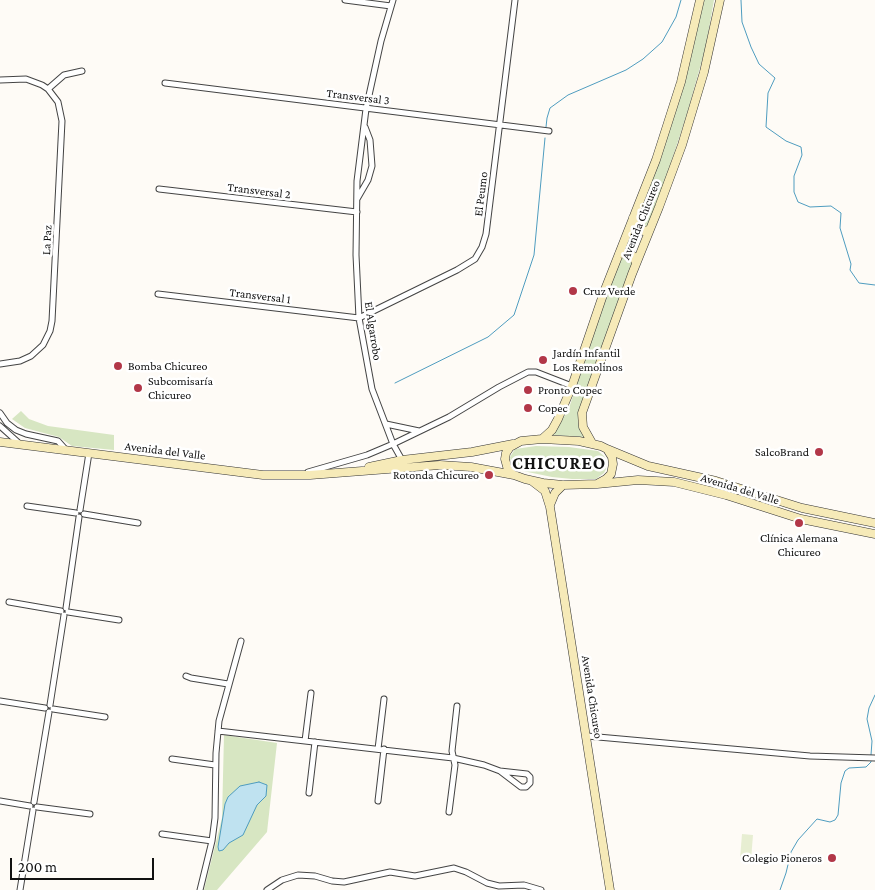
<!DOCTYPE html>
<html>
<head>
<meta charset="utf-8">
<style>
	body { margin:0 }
	#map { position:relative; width:875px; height:890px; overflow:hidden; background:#fefbf6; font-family:"Crimson Pro",serif }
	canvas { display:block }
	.scale { position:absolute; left:10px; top:858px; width:144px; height:22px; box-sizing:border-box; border:2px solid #111; border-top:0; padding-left:6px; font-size:15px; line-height:18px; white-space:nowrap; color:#111; -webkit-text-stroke:4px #fff; paint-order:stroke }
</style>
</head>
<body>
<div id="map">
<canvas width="875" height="890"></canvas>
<div class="scale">200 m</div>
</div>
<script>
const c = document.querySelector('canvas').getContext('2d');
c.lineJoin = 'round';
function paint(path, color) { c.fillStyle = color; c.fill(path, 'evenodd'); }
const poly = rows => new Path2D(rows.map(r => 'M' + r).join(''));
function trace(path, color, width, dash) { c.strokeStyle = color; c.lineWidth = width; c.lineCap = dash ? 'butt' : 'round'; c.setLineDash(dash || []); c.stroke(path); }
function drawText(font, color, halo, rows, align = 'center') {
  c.font = font + ' "Crimson Pro",serif'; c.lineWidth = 5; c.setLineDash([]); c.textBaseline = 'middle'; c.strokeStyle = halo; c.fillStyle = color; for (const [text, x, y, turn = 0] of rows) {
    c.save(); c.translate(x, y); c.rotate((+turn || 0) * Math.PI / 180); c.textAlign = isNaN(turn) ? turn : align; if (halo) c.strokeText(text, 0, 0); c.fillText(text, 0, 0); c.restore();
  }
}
const green = poly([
	[702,0,714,0,706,46,687,114,663,187,647,226,643,228,639,226,637,221,656,170,675,113,697,31],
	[623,255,627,255,633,261,579,409,578,422,584,437,551,435,568,411,609,289],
	[21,411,29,419,48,426,114,435,114,450,72,446,59,437,25,428,12,419],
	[536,446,569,447,598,451,604,456,606,460,606,469,604,473,596,479,572,479,552,477,523,471,511,463,510,457,515,449],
	[224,735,277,743,267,832,217,890,204,890,222,818]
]);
const pitch = poly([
	[742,834,753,835,751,860,740,859]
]);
const water = poly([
	[259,782,267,785,266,796,257,805,243,835,229,843,223,850,219,851,218,847,225,804,228,797,240,786,259,782]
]);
const stream = poly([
	[741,0,742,22,751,47,759,64,775,78,768,93,766,127,786,141,801,147,802,155,794,176,794,192,798,202,810,207,831,206,841,213,840,228,851,264,850,270,859,283,875,285],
	[546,127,547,118,550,108,568,95,626,70,643,59,662,42,676,17,681,0],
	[395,383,488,337,514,315,534,255,545,138],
	[871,755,872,741,867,719,869,708,875,695],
	[780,890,786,873,791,852,798,840,817,819,830,822,835,820,838,815,841,783,845,771,849,768,866,767,871,762,871,759]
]);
const street = poly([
	[345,0,391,6],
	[393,0,381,41,366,109,357,181,356,255,359,318,372,389,393,444,402,460],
	[0,80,26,79,42,85,48,89,58,102,62,121,52,321,50,331,43,345,31,356,20,361,0,364],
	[165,83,549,131],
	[48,89,64,75,82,71],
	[159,189,357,212],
	[357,199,368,180,372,166,370,140,365,127],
	[158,294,359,318,457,270,475,259,482,247,486,234,515,0],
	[0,413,7,423,16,430,26,434,58,441,66,450],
	[386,424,419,431],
	[0,426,20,444],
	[308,472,367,455,393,444,449,417,499,387,528,372,536,372,572,386],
	[27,506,76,513],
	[80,510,89,453],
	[84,514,138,523],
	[9,602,61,611],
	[66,608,79,517],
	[68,612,119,620],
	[186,676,191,678,228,684],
	[0,701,45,708],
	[50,705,64,615],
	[53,709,105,717],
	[218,731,453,758,484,765,500,771,521,787,526,787,530,783,530,777,527,774,500,771],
	[587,736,810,756,875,758],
	[305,741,311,693],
	[378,749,384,699],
	[172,759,215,765],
	[309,793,315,742],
	[0,801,30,806],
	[378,801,384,749],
	[34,802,49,712],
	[37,807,90,814],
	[449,812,455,765,452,751,457,706],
	[162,834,212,841],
	[20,890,33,810],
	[200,890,212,841,215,818,216,753,219,721,241,641],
	[267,890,282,880,298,875,315,876,332,881,344,882,390,872,415,876,454,868,466,872,487,883,499,886,524,885,541,890]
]);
const secondary = poly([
	[633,218,635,225,639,229,643,231,649,230],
	[619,254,629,253,633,256,636,263],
	[542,439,552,430,558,419,572,386,604,292,656,160,681,82,700,0],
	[542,439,579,441,601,446,607,449,612,457,613,464,611,474,606,479,597,484,563,485,543,483,525,479,514,475,508,470,505,459,506,453,510,447,521,441,542,439],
	[0,442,263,475,310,475,440,465,471,467,514,475],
	[592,443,583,427,582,413,632,274,659,207,682,145,704,72,720,0],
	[607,449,648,466,716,481,802,508,875,523],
	[369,467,402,460,472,452,513,444],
	[532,481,545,491,550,507,610,890],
	[597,484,638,480,674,482,726,495,801,519,875,534],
	[550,505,555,493,563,485]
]);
const markers = [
	[573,291,5,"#b23748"],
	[543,360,5,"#b23748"],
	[118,366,5,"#b23748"],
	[138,388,5,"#b23748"],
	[528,390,5,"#b23748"],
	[528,408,5,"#b23748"],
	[819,452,5,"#b23748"],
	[489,475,5,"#b23748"],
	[799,523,5,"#b23748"],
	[832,858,5,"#b23748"]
];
const streetNames = [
	["Transversal 3",358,97,7],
	["Transversal 2",259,191,7],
	["El Peumo",481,194,-83],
	["Avenida Chicureo",641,220,-68],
	["La Paz",47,240,-87],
	["Transversal 1",260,296,7],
	["El Algarrobo",373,331,81],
	["Avenida del Valle",165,451,7],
	["Avenida del Valle",740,489,17],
	["Avenida Chicureo",592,697,81]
];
const poiNames = [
	["Cruz Verde",583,291],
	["Jardín Infantil",553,353],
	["Los Remolinos",553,367],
	["Bomba Chicureo",128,366],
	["Subcomisaría",148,381],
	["Chicureo",148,395],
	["Pronto Copec",538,390],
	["Copec",538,408],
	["SalcoBrand",809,452,"right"],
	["Rotonda Chicureo",479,475,"right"],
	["Clínica Alemana",799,538,"center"],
	["Chicureo",799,552,"center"],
	["Colegio Pioneros",822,858,"right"]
];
const districtNames = [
	["CHICUREO",559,463]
];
paint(green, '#d7e6c2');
paint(pitch, '#e7eed2');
paint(water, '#bfe2f0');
trace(water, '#4e9cbf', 1);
trace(stream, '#4e9cbf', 1);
trace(street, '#444', 7);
trace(secondary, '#333', 9);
trace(street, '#fff', 5);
trace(secondary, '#f6eab8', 8);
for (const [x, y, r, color] of markers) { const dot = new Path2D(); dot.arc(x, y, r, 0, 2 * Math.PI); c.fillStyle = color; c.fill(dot); trace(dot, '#fff', 2); }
drawText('12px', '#111', '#fff', streetNames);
drawText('12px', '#111', '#fff', poiNames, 'left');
c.letterSpacing = '1px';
drawText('bold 18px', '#111', '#fff', districtNames);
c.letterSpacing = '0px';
</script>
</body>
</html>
